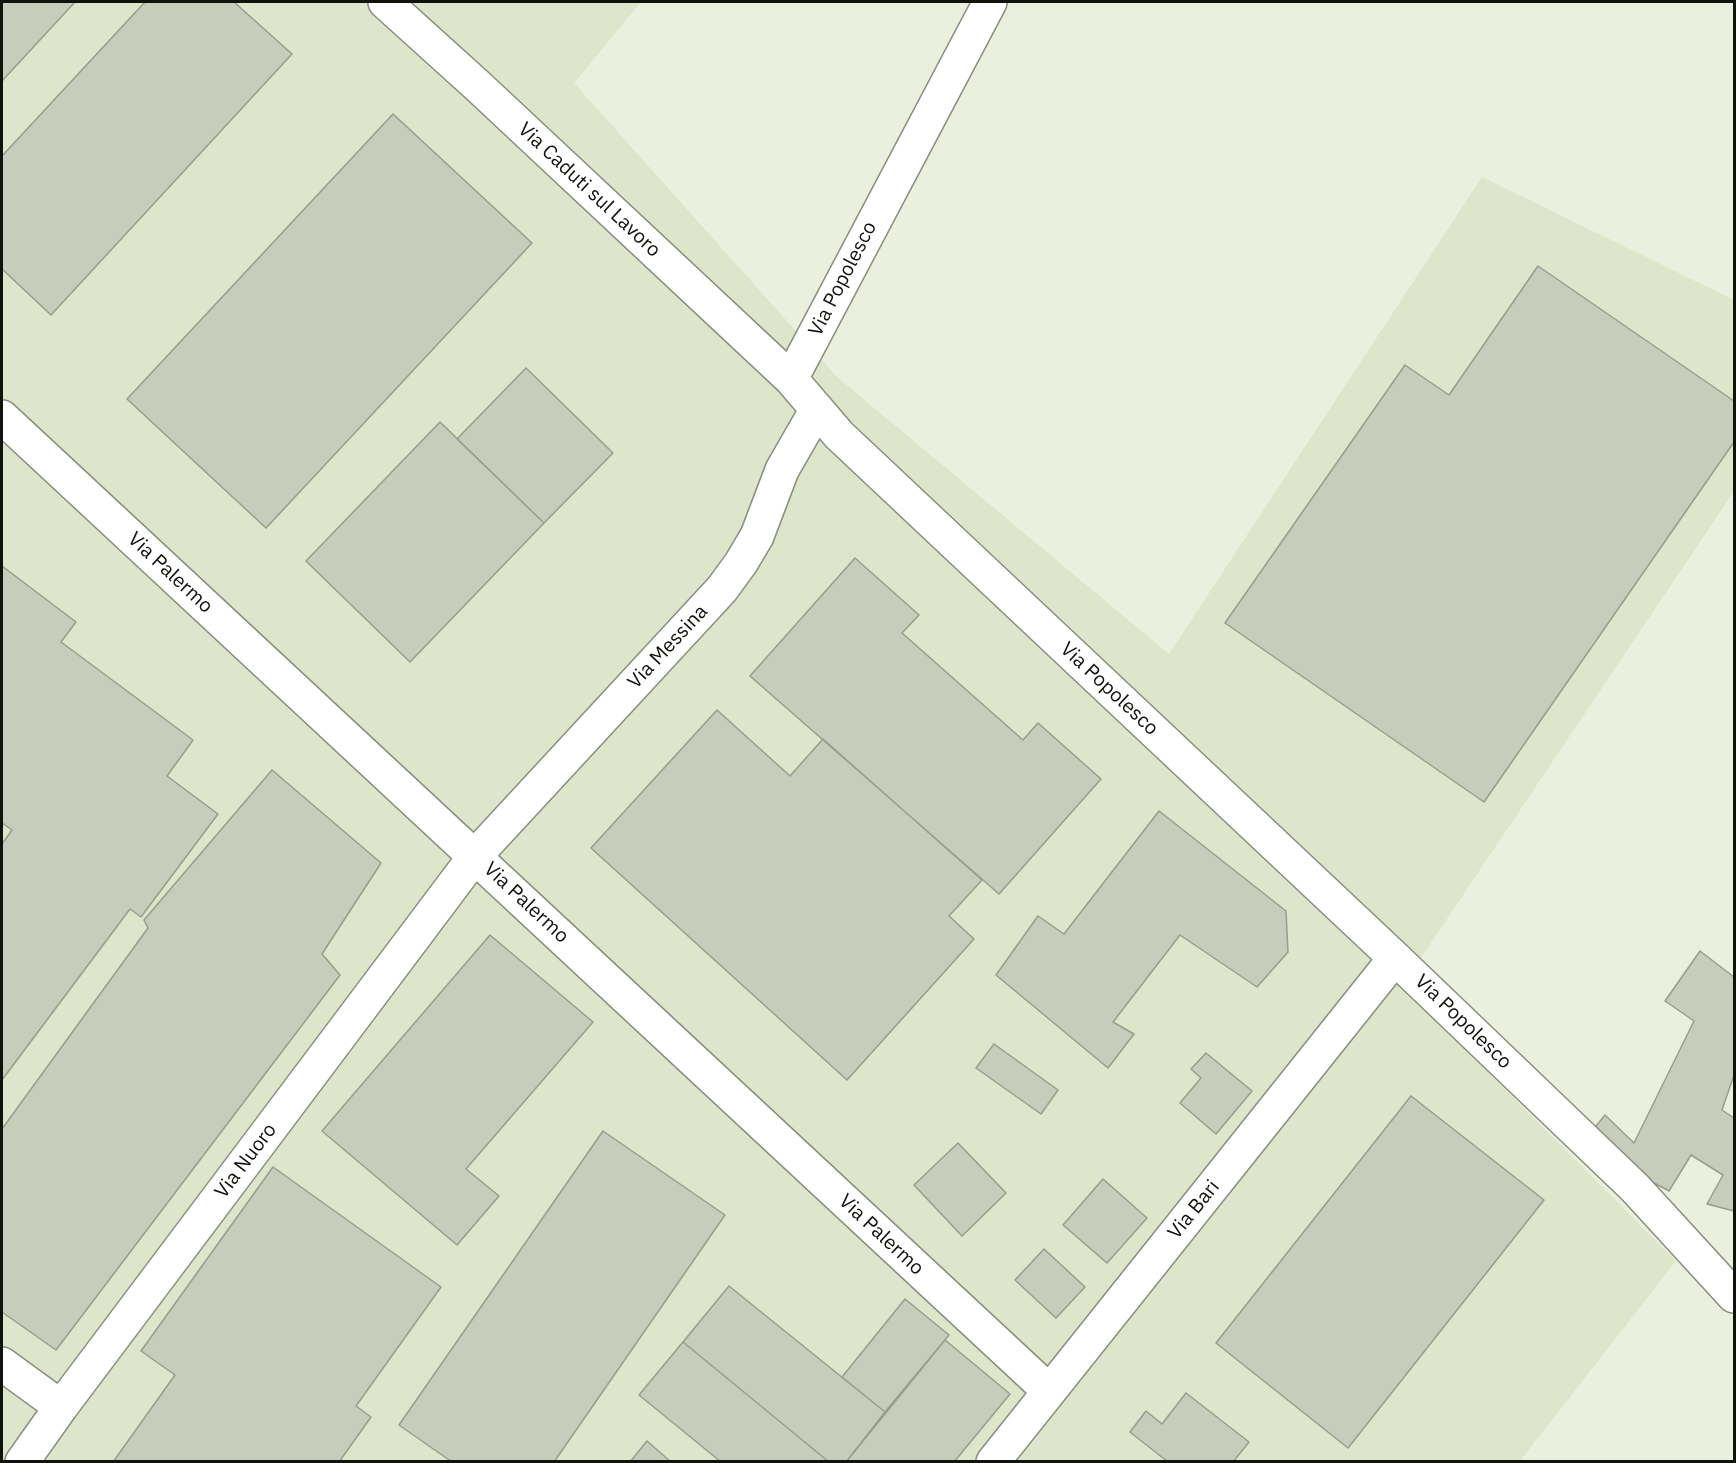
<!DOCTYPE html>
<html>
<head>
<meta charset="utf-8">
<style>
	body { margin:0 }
	#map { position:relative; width:1736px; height:1463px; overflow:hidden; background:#eaf0dd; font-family:"IBM Plex Sans",sans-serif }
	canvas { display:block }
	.frame { position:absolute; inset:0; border:3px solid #10120c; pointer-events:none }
</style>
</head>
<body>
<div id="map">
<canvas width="1736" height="1463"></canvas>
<div class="frame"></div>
</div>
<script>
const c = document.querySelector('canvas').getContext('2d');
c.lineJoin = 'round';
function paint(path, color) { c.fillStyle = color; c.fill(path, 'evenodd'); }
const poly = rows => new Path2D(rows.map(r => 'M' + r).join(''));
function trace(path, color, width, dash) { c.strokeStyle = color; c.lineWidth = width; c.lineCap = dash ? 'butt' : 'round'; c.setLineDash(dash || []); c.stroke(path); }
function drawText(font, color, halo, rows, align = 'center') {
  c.font = font + ' "IBM Plex Sans",sans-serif'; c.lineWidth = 6; c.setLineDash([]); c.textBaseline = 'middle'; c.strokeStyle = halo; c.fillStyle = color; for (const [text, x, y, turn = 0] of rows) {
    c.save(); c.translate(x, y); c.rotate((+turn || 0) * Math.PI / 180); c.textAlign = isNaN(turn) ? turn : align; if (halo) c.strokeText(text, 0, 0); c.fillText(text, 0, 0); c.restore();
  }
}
const built = poly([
	[2,2,641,2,574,83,837,377,1169,654,1482,177,1734,300,1734,491,1402,986,1676,1261,1520,1461,2,1462]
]);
const building = poly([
	[2,2,75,2,2,81,2,2],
	[145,2,234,2,292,54,51,315,2,269,2,156,145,2],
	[393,114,532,243,266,528,127,399,393,114],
	[1538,266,1734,401,1734,442,1484,802,1225,623,1405,365,1449,395,1538,266],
	[526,368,613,453,544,523,457,439,526,368],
	[440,422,544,523,410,662,306,561,440,422],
	[855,558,919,615,902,633,1023,740,1038,723,1101,779,999,894,750,676,855,558],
	[2,566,76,622,61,642,193,740,167,776,218,814,141,917,130,909,2,1080,2,844,12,830,2,823,2,566],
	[717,710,790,776,823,739,982,880,949,916,974,939,847,1080,591,848,717,710],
	[272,770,381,863,322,954,340,975,56,1350,2,1312,2,1129,148,928,144,920,272,770],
	[1159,811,1286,911,1288,952,1257,987,1180,935,1113,1022,1134,1034,1108,1068,996,975,1038,916,1064,934,1159,811],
	[490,935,593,1022,466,1169,499,1196,457,1245,322,1131,490,935],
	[1700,951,1734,977,1734,1075,1722,1110,1734,1118,1734,1211,1707,1204,1723,1175,1691,1155,1669,1191,1630,1170,1592,1131,1605,1115,1634,1143,1694,1021,1665,1001,1700,951],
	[994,1044,1058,1090,1041,1114,976,1068,994,1044],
	[1206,1053,1252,1091,1216,1134,1180,1103,1201,1078,1191,1069,1206,1053],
	[1411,1096,1544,1200,1348,1448,1216,1343,1411,1096],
	[603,1131,725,1215,554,1462,452,1462,399,1425,603,1131],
	[958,1143,1006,1193,962,1236,914,1185,958,1143],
	[273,1167,441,1287,356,1406,371,1417,339,1462,113,1462,175,1375,141,1351,273,1167],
	[1103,1179,1147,1218,1107,1263,1063,1225,1103,1179],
	[1044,1249,1085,1287,1056,1318,1015,1280,1044,1249],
	[729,1286,885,1412,846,1462,829,1462,683,1342,729,1286],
	[905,1299,949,1335,885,1412,842,1377,905,1299],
	[945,1340,1010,1394,954,1462,846,1462,945,1340],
	[683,1342,829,1462,721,1462,639,1395,683,1342],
	[1186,1393,1249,1442,1233,1462,1168,1462,1130,1432,1146,1411,1162,1424,1186,1393],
	[647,1441,671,1462,630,1462,647,1441]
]);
const street = poly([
	[385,2,479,87,791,379],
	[990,2,791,379,839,435,1395,958,1635,1188,1734,1296],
	[2,417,1049,1391],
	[2,1364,61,1407,475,856,722,589,741,563,757,536,782,470,817,409],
	[22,1462,61,1407],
	[993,1462,1395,958]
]);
const streetNames = [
	["Via Caduti sul Lavoro",589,190,43],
	["Via Popolesco",843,279,-63],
	["Via Palermo",170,573,43],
	["Via Messina",668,647,-47],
	["Via Popolesco",1109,689,43],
	["Via Palermo",526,903,43],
	["Via Popolesco",1463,1022,44],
	["Via Nuoro",246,1161,-53],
	["Via Bari",1194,1210,-51],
	["Via Palermo",881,1235,43]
];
paint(built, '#dde5cb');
paint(building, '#c7cdbb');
trace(building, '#989d8c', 1.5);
trace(street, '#898e7d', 36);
trace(street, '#fff', 33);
drawText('20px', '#10120c', '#fff', streetNames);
</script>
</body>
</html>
